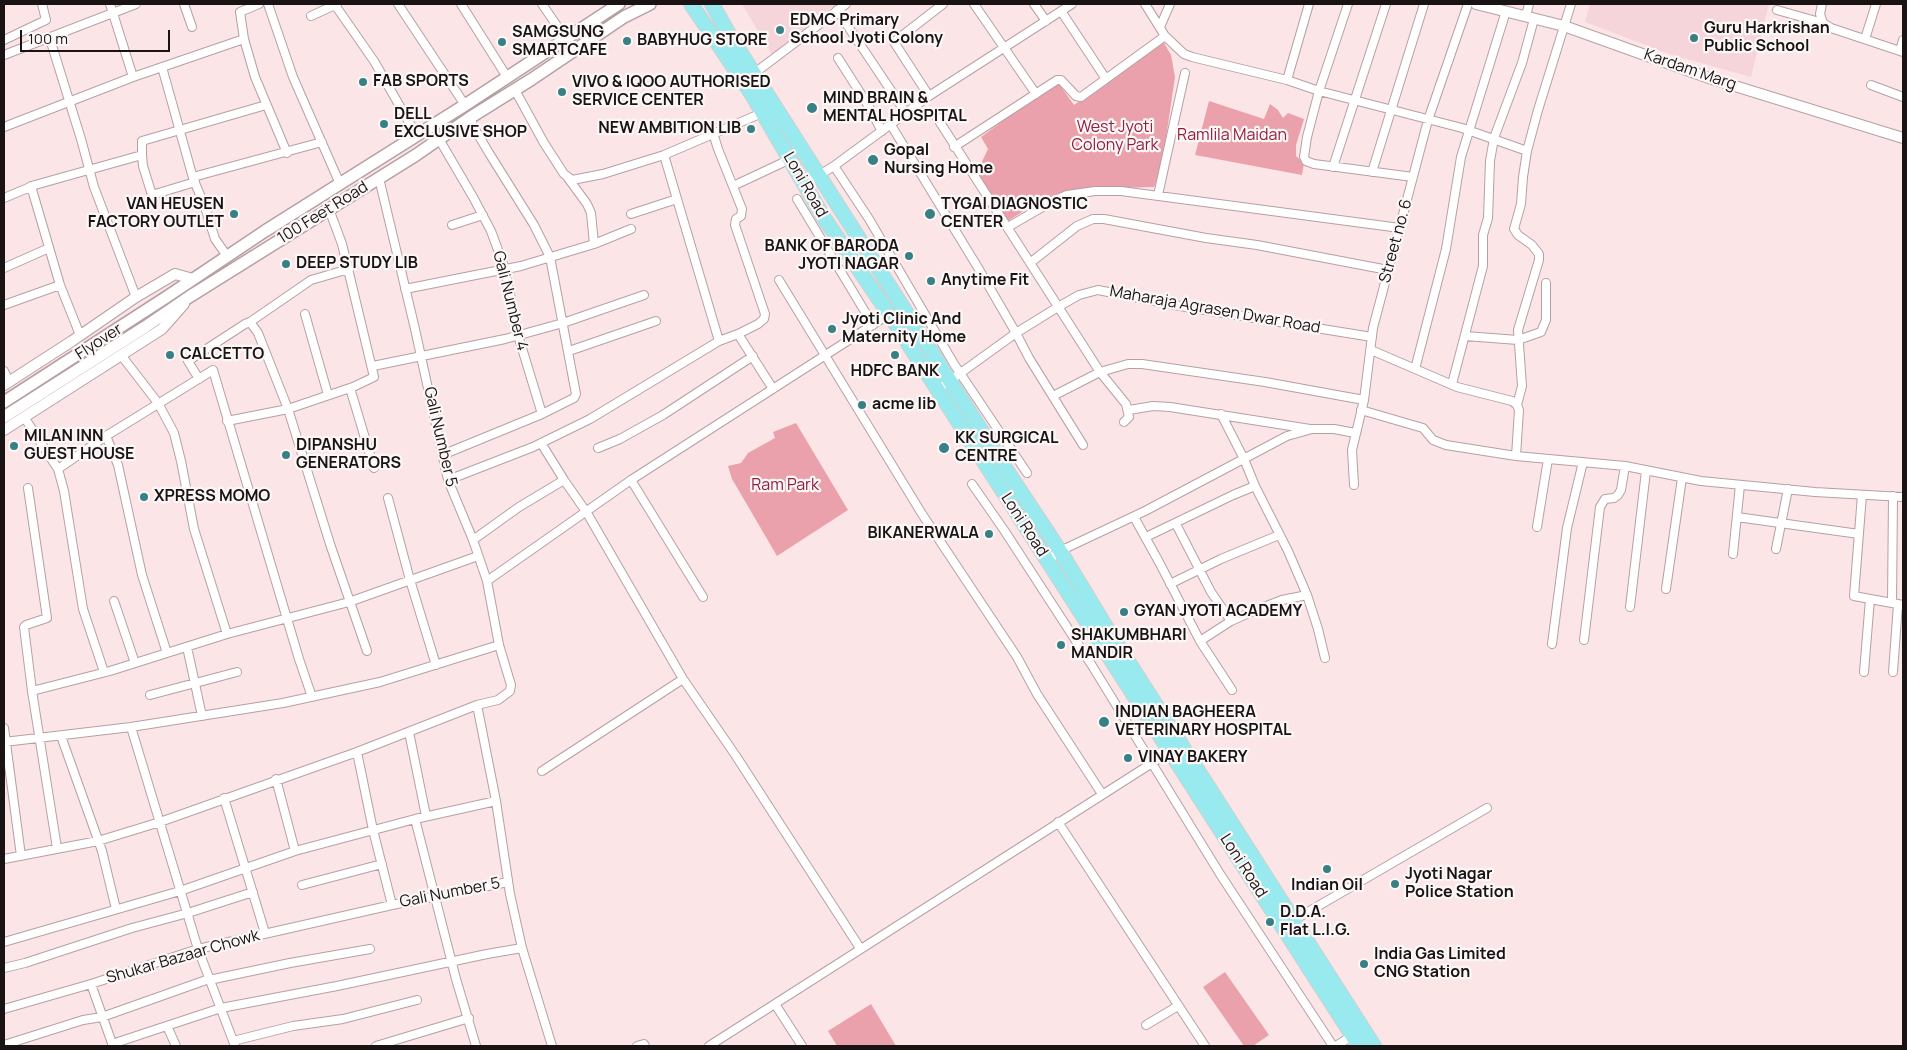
<!DOCTYPE html>
<html>
<head>
<meta charset="utf-8">
<style>
	body { margin:0 }
	#map { position:relative; width:1907px; height:1050px; overflow:hidden; background:#fce5e7; font-family:Manrope,sans-serif }
	canvas { display:block }
	.frame { position:absolute; inset:0; border:5px solid #1a1314; pointer-events:none }
	.scale { position:absolute; left:20px; top:30px; width:150px; height:22px; box-sizing:border-box; border:2px solid #1a1314; border-top:0; padding-left:6px; font-size:15px; line-height:18px; white-space:nowrap; color:#1a1314; -webkit-text-stroke:4px #fcf7f7; paint-order:stroke }
</style>
</head>
<body>
<div id="map">
<canvas width="1907" height="1050"></canvas>
<div class="frame"></div>
<div class="scale">100 m</div>
</div>
<script>
const c = document.querySelector('canvas').getContext('2d');
c.lineJoin = 'round';
function paint(path, color) { c.fillStyle = color; c.fill(path, 'evenodd'); }
const poly = rows => new Path2D(rows.map(r => 'M' + r).join(''));
function trace(path, color, width, dash) { c.strokeStyle = color; c.lineWidth = width; c.lineCap = dash ? 'butt' : 'round'; c.setLineDash(dash || []); c.stroke(path); }
function drawText(font, color, halo, rows, align = 'center') {
  c.font = font + ' Manrope,sans-serif'; c.lineWidth = 4.5; c.setLineDash([]); c.textBaseline = 'middle'; c.strokeStyle = halo; c.fillStyle = color; for (const [text, x, y, turn = 0] of rows) {
    c.save(); c.translate(x, y); c.rotate((+turn || 0) * Math.PI / 180); c.textAlign = isNaN(turn) ? turn : align; if (halo) c.strokeText(text, 0, 0); c.fillText(text, 0, 0); c.restore();
  }
}
const built = poly([
	[742,4,836,4,772,55],
	[1590,4,1769,4,1751,77,1669,54,1585,22]
]);
const green = poly([
	[1163,41,1171,55,1175,77,1161,171,1154,187,1085,189,1057,195,1033,205,1008,221,977,172,988,149,981,137,1057,81,1074,105],
	[1209,101,1264,119,1270,104,1278,110,1283,118,1288,113,1304,119,1296,145,1296,156,1304,163,1302,175,1195,155],
	[796,423,848,510,777,556,732,479,728,466,741,463,748,453,775,438,773,432],
	[1225,972,1269,1035,1253,1046,1244,1046,1203,987],
	[871,1004,896,1046,837,1046,828,1031]
]);
const minor = poly([
	[110,4,133,77],
	[184,4,192,27],
	[259,4,240,12,244,39,255,77,287,153],
	[268,4,293,77,340,184],
	[398,4,465,105],
	[461,4,507,77],
	[542,4,566,39],
	[974,4,1036,94],
	[1034,4,1046,21],
	[1145,4,1165,36,1184,54,1192,57,1287,80,1309,4],
	[1348,4,1319,91,1307,137,1304,157,1306,161,1314,164,1413,177],
	[1822,4,1820,14,1823,23,1831,28,1903,52],
	[335,5,374,61,410,124,418,134],
	[837,10,906,113],
	[1777,10,1823,23],
	[1061,11,1106,79],
	[311,16,337,4],
	[1526,16,1529,4],
	[1160,27,1170,4],
	[50,39,81,139,94,187,136,297],
	[1865,39,1876,4],
	[4,40,46,20,42,4],
	[1900,51,1903,40],
	[4,55,136,4],
	[838,58,866,102,882,131],
	[162,67,193,178,205,207,215,239,227,256],
	[752,75,846,4],
	[1287,80,1319,91,1462,128,1527,151],
	[1871,85,1903,97],
	[515,90,544,143,564,174,572,180,603,174,664,155,755,116],
	[929,96,894,42,943,4],
	[934,113,1100,372,1126,404,1129,417,1124,422],
	[891,125,980,271,1016,333,1029,358,1083,445],
	[4,127,133,77,244,39],
	[713,133,718,149,742,209,741,216,736,219,735,225,765,314,764,319,758,324,738,334],
	[439,139,473,197,491,231,505,269,518,335,542,414],
	[954,147,1057,80,1061,80,1076,96,1081,97,1165,36],
	[142,155,143,166,152,195,195,182],
	[664,155,719,341],
	[834,166,869,219,954,364,1027,473],
	[1333,167,1386,4],
	[1372,172,1424,4],
	[193,177,322,142],
	[568,178,587,204,591,213,594,244],
	[805,184,834,166,929,96,1072,4],
	[31,186,60,285,80,335],
	[733,186,782,163,790,157],
	[1158,195,1185,73],
	[4,198,35,185,142,155,142,141,266,105],
	[797,199,873,325],
	[631,214,677,199],
	[452,225,483,215],
	[1008,227,1053,201,1067,195,1095,191,1121,191,1400,228],
	[1030,263,1077,226,1093,219,1104,219,1206,238,1257,245,1388,270],
	[4,268,49,248],
	[779,280,922,514,1017,657,1037,694,1102,794],
	[405,289,521,266,594,244,631,229],
	[4,305,60,285],
	[305,314,328,395],
	[250,322,311,280,349,269],
	[1465,336,1518,340,1541,332,1546,320,1546,283],
	[1371,350,1457,387,1512,401,1517,405,1519,410,1516,456],
	[569,351,656,321],
	[121,355,158,403,174,433,181,461,194,529,227,634],
	[373,366,505,339,563,323,644,295],
	[1415,369,1446,249,1461,157,1506,11],
	[4,371,9,382],
	[199,379,188,361,245,324,250,322,258,333,288,409,330,544,367,651],
	[1452,384,1483,266,1483,235,1488,218,1490,161,1494,138,1522,63,1534,19],
	[350,388,374,468],
	[937,390,1016,333,1058,307,1079,295,1098,290,1180,306,1372,337],
	[1053,396,1100,372,1128,364,1142,364,1265,382,1364,400],
	[1517,405,1522,386,1518,330,1539,260,1539,254,1532,245,1518,235,1514,229,1521,204,1523,177,1527,151,1538,110,1571,4],
	[1129,410,1153,406,1170,407,1310,429],
	[1361,410,1423,428,1433,440,1446,445,1516,456,1625,466,1701,481,1815,492,1903,497],
	[24,417,58,469,64,491,83,609,104,672],
	[227,421,288,409,353,387,374,377,342,244,329,209],
	[106,436,118,465,142,575,167,653],
	[541,443,564,480],
	[598,448,620,439,663,415,753,356],
	[442,455,542,414,574,398,576,394,550,257,534,225,489,153,473,126,471,117],
	[58,469,106,436,213,370,299,659,312,697],
	[448,480,533,447,590,419,719,341,738,334,773,389],
	[631,480,703,597],
	[972,484,1004,530,1091,664,1220,874,1333,1046],
	[1354,485,1352,450,1364,400,1373,328,1428,120,1468,4],
	[1255,486,1288,551,1307,595,1318,629,1325,658],
	[28,488,47,618,26,625,24,627,32,691,57,848],
	[1862,495,1854,596,1903,605],
	[388,498,410,580,436,665],
	[1134,517,1159,562,1200,641,1232,690],
	[1737,517,1859,534],
	[1176,524,1211,592,1231,621],
	[1537,527,1548,459],
	[1146,537,1233,495,1255,486,1244,459,1221,414],
	[473,540,519,507,564,480,587,513,683,679,736,756,860,948],
	[1776,549,1788,489],
	[1733,554,1740,485],
	[1047,561,1060,551,1145,511,1287,436,1312,429,1334,429,1355,433],
	[487,581,631,480,891,313],
	[1170,584,1221,559,1279,535],
	[1666,589,1682,478],
	[114,601,135,663],
	[1892,603,1893,496],
	[1630,607,1646,471],
	[1584,640,1600,507,1605,499,1614,498,1618,495,1621,490,1625,466],
	[1200,641,1231,621,1251,612,1282,600,1307,595],
	[1552,644,1567,528,1583,462],
	[187,647,202,716],
	[1864,672,1870,599],
	[1893,672,1898,604],
	[32,691,110,671,227,634,349,602,478,556],
	[150,695,237,672],
	[477,705,496,801,510,894,522,948,552,1046],
	[131,727,198,949,235,1046],
	[4,728,21,856],
	[409,732,426,816],
	[61,736,102,851,116,909],
	[4,742,131,727,283,703,380,682,499,645],
	[357,752,373,830,392,905],
	[542,771,683,679],
	[276,779,295,851],
	[224,798,265,933],
	[415,819,456,979,476,1046],
	[1058,822,1205,1046],
	[4,859,98,841,160,822,357,752,477,705,498,700,510,691,511,685,499,645,487,581,473,540,448,480,415,329,379,178],
	[302,885,382,864],
	[1294,920,1487,808],
	[4,942,180,891,295,851,415,819,496,801],
	[4,968,25,963,132,928,188,913,253,892],
	[209,980,290,963,370,949],
	[91,984,113,1046],
	[775,1004,802,1046],
	[4,1009,91,984,198,949,392,905,508,882],
	[1146,1025,1178,1006],
	[167,1026,176,1046],
	[233,1041,293,1026,343,1019,417,1000],
	[112,1044,221,1008,337,986,487,954,522,948],
	[4,1045,83,1020,102,1017,209,979],
	[376,1046,469,1018],
	[637,1046,644,1044,645,1046],
	[709,1046,1171,751],
	[1336,1046,1355,1034]
]);
const tertiary = poly([
	[1476,4,1564,26,1709,78,1903,138],
	[4,385,72,341,136,297,175,274,193,279],
	[4,430,162,329,184,304]
]);
const secondary = poly([
	[4,402,165,298,265,231,465,105,619,4],
	[4,417,145,327,189,297,416,155,471,117,532,79,624,17,650,4]
]);
const trunk = poly([
	[691,4,751,93,824,218,889,314,1359,1046],
	[712,4,730,36,1013,480,1060,551,1103,622,1374,1046]
]);
const markers = [
	[780,30,5,"#388084"],
	[1694,38,5,"#388084"],
	[627,41,5,"#388084"],
	[502,42,5,"#388084"],
	[363,82,5,"#388084"],
	[562,92,5,"#388084"],
	[812,108,6,"#388084"],
	[384,124,5,"#388084"],
	[751,129,5,"#388084"],
	[873,160,6,"#388084"],
	[234,214,5,"#388084"],
	[930,214,6,"#388084"],
	[909,256,5,"#388084"],
	[286,264,5,"#388084"],
	[931,281,5,"#388084"],
	[832,329,5,"#388084"],
	[170,355,5,"#388084"],
	[895,355,5,"#388084"],
	[862,405,5,"#388084"],
	[14,446,5,"#388084"],
	[944,448,6,"#388084"],
	[286,455,5,"#388084"],
	[144,497,5,"#388084"],
	[989,534,5,"#388084"],
	[1124,612,5,"#388084"],
	[1061,645,5,"#388084"],
	[1104,722,6,"#388084"],
	[1128,758,5,"#388084"],
	[1327,869,5,"#388084"],
	[1395,884,5,"#388084"],
	[1270,922,5,"#388084"],
	[1364,964,5,"#388084"]
];
const poiNames = [
	["EDMC Primary",790,21],
	["School Jyoti Colony",790,39],
	["Guru Harkrishan",1704,29],
	["Public School",1704,47],
	["SAMGSUNG",512,33],
	["SMARTCAFE",512,51],
	["BABYHUG STORE",637,41],
	["FAB SPORTS",373,82],
	["VIVO & IQOO AUTHORISED",572,83],
	["SERVICE CENTER",572,101],
	["MIND BRAIN &",823,99],
	["MENTAL HOSPITAL",823,117],
	["DELL",394,115],
	["EXCLUSIVE SHOP",394,133],
	["NEW AMBITION LIB",741,129,"right"],
	["Gopal",884,151],
	["Nursing Home",884,169],
	["VAN HEUSEN",224,205,"right"],
	["FACTORY OUTLET",224,223,"right"],
	["TYGAI DIAGNOSTIC",941,205],
	["CENTER",941,223],
	["BANK OF BARODA",899,247,"right"],
	["JYOTI NAGAR",899,265,"right"],
	["DEEP STUDY LIB",296,264],
	["Anytime Fit",941,281],
	["Jyoti Clinic And",842,320],
	["Maternity Home",842,338],
	["CALCETTO",180,355],
	["HDFC BANK",895,372,"center"],
	["acme lib",872,405],
	["MILAN INN",24,437],
	["GUEST HOUSE",24,455],
	["KK SURGICAL",955,439],
	["CENTRE",955,457],
	["DIPANSHU",296,446],
	["GENERATORS",296,464],
	["XPRESS MOMO",154,497],
	["BIKANERWALA",979,534,"right"],
	["GYAN JYOTI ACADEMY",1134,612],
	["SHAKUMBHARI",1071,636],
	["MANDIR",1071,654],
	["INDIAN BAGHEERA",1115,713],
	["VETERINARY HOSPITAL",1115,731],
	["VINAY BAKERY",1138,758],
	["Jyoti Nagar",1405,875],
	["Police Station",1405,893],
	["Indian Oil",1327,886,"center"],
	["D.D.A.",1280,913],
	["Flat L.I.G.",1280,931],
	["India Gas Limited",1374,955],
	["CNG Station",1374,973]
];
const streetNames = [
	["Kardam Marg",1690,70,19],
	["Loni Road",805,185,60],
	["100 Feet Road",323,213,-32],
	["Street no. 6",1396,241,-75],
	["Gali Number 4",510,301,76],
	["Maharaja Agrasen Dwar Road",1215,310,10],
	["Flyover",99,342,-33],
	["Gali Number 5",440,437,77],
	["Loni Road",1024,525,57],
	["Loni Road",1243,866,57],
	["Gali Number 5",450,893,-11],
	["Shukar Bazaar Chowk",183,957,-16]
];
const parkNames = [
	["West Jyoti",1115,128],
	["Colony Park",1115,146],
	["Ramlila Maidan",1232,136],
	["Ram Park",785,486]
];
paint(built, '#f5d5d9');
paint(green, '#eba1ab');
trace(minor, '#b6a0a3', 10);
trace(tertiary, '#b6a0a3', 12);
trace(secondary, '#b6a0a3', 14);
trace(trunk, '#d1d0d0', 16);
trace(minor, '#fff', 8);
trace(tertiary, '#fff', 10);
trace(secondary, '#fff', 11);
trace(trunk, '#98eaef', 14);
for (const [x, y, r, color] of markers) { const dot = new Path2D(); dot.arc(x, y, r, 0, 2 * Math.PI); c.fillStyle = color; c.fill(dot); trace(dot, '#fcf7f7', 2); }
drawText('bold 16px', '#1a1314', '#fcf7f7', poiNames, 'left');
drawText('16px', '#1a1314', '#fcf7f7', streetNames);
drawText('16px', '#911d3d', '#fcf7f7', parkNames);
</script>
</body>
</html>
